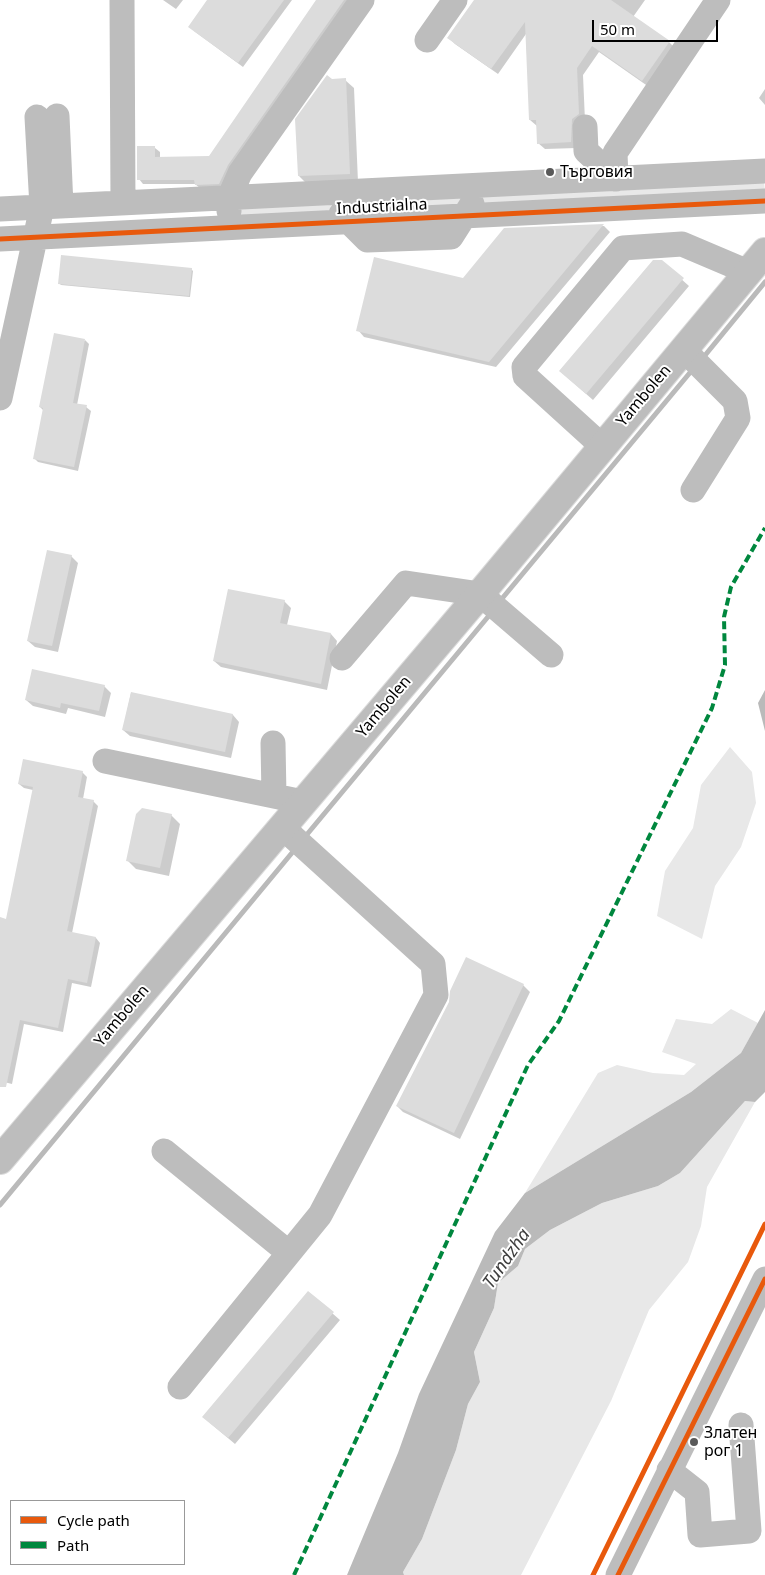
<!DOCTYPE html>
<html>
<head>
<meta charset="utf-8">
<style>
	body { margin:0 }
	#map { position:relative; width:765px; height:1575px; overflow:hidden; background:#fff; font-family:"Noto Sans",sans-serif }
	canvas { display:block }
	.legend { position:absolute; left:10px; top:1500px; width:175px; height:65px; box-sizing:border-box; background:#fff; border:1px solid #999; margin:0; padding:6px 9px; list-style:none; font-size:15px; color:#000 }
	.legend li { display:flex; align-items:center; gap:10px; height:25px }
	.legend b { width:25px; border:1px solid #999 }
	.scale { position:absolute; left:592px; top:20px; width:126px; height:22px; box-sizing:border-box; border:2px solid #000; border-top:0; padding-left:6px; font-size:15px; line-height:18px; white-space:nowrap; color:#000; -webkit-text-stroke:4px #fff; paint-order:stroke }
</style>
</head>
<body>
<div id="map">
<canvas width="765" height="1575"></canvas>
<ul class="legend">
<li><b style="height:6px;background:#e8590c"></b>Cycle path</li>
<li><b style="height:6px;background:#00873e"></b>Path</li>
</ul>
<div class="scale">50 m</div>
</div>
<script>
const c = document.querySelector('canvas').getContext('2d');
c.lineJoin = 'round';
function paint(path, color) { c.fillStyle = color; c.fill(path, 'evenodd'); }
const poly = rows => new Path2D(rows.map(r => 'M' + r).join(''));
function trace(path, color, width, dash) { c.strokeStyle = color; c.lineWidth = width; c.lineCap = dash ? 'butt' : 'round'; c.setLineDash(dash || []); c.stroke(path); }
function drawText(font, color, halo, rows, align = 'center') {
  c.font = font + ' "Noto Sans",sans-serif'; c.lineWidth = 4; c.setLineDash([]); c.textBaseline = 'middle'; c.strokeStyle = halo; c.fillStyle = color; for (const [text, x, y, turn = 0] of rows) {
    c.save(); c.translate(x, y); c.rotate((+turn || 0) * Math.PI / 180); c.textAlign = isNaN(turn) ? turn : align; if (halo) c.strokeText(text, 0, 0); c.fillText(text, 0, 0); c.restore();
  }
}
const green = poly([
	[763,172,765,191,230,227,229,198],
	[730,747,752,772,756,803,741,847,715,886,702,939,657,916,665,871,693,828,701,785],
	[731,1009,758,1023,741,1053,691,1092,525,1193,598,1073,617,1065,653,1073,684,1075,696,1064,662,1052,676,1019,712,1024],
	[745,1101,755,1102,707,1187,701,1226,688,1262,649,1310,611,1401,521,1575,404,1575,403,1572,422,1539,456,1450,468,1404,480,1382,474,1352,494,1308,498,1283,518,1266,525,1249,550,1230,602,1203,658,1186,680,1173]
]);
const water = poly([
	[765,690,765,731,758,703],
	[765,1010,765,1092,755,1102,745,1101,680,1173,658,1186,602,1203,550,1230,525,1249,518,1266,498,1283,494,1308,474,1352,480,1382,468,1404,456,1450,422,1539,403,1572,404,1575,347,1575,398,1453,419,1394,495,1232,525,1193,691,1092,741,1053]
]);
const shadow = poly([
	[163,0,183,0,176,9],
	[208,0,292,0,243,67,194,31],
	[318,0,353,0,224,188,201,189,195,184,143,184,139,179,155,148,160,152,160,158,209,158],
	[476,0,645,0,633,17,669,42,676,49,649,87,599,52,583,75,585,121,577,148,545,149,538,143,537,126,530,120,526,34,498,74,455,44,449,38],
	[345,80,354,88,358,182,308,185,299,176,297,120],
	[765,89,765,105,759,98],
	[604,226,610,232,496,367,364,337,358,330,464,279,505,230],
	[661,261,689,286,593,400,560,371],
	[191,269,193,271,190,297,61,285,59,283],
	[85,340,89,344,77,405,86,407,91,411,78,471,38,462,34,458,44,411,40,407],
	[71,556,78,563,58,652,35,647,28,641],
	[284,601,291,608,287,625,331,634,337,641,327,690,221,667,214,661],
	[104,686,111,693,105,717,68,708,66,714,33,706,26,700],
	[131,693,233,715,239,722,231,758,130,736,123,730],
	[82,772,87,777,83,799,93,801,98,806,72,933,96,938,100,943,91,987,72,983,63,1032,24,1024,12,1084,0,1081,0,919,7,920,33,790,24,788,19,784],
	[171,815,180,824,169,876,136,869,128,861],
	[466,959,523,985,530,992,460,1139,403,1112,397,1106,450,1002],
	[309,1293,340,1320,235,1444,210,1423]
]);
const stream = poly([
	[702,359,765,282],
	[500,601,693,369],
	[304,838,492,612],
	[0,1205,296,848]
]);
const building = poly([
	[207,0,284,0,238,63,188,27],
	[316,0,344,0,228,165,219,184,195,185,194,180,137,180,137,146,155,146,155,157,209,156],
	[474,0,611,0,670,41,642,81,592,46,577,68,579,114,572,119,571,142,537,144,536,120,529,120,525,22,491,69,447,38],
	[327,75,332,79,346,78,350,174,298,176,295,119],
	[604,224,489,362,356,331,374,257,463,278,504,228],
	[61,255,192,268,189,296,58,284],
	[653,260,662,260,684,278,586,394,559,371],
	[54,333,85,339,73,403,87,405,74,467,33,459,43,408,39,407],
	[47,550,72,555,52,646,27,641],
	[228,589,285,600,280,623,331,633,321,684,213,661],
	[32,669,105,685,99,711,61,703,60,708,25,700],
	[131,692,233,714,225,752,122,730],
	[23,759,83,771,78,797,94,800,67,931,96,937,87,983,68,979,58,1028,20,1020,6,1087,0,1087,0,917,6,919,33,787,18,784],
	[142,808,172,814,160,868,126,861,136,814],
	[466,957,524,984,454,1133,396,1106,449,1002,450,991],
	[308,1291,334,1312,228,1438,202,1417]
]);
const minor = poly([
	[122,0,123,203],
	[427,40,455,0],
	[57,116,61,206],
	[585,127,586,151,616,179,615,153,718,0],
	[0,209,765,171],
	[229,211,229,198,240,173,362,0],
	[341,214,367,240,451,237,472,204],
	[0,239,765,201],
	[683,349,735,401,738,418,693,490],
	[0,398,42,207,37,117],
	[602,446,525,376,524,367,623,248,682,244,748,272],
	[342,658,406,583,480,594,551,655],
	[273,743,274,796],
	[105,761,303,802],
	[164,1151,289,1253],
	[180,1387,320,1215,436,995,433,964,282,827],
	[669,1470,697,1492,700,1535,749,1531,741,1425],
	[618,1575,765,1279]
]);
const major = poly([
	[0,1160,480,594,765,252]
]);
const quiet = poly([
	[294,1575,528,1065,559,1021,712,708,725,665,724,617,731,587,765,528]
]);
const cycleway = poly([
	[0,239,765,201],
	[593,1575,765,1224],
	[618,1575,765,1279]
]);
const markers = [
	[550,172,5,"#595959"],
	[694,1442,5,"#595959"]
];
const poiNames = [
	["Търговия",560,172],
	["Златен",704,1433],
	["рог 1",704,1451]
];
const streetNames = [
	["Industrialna",382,207,-3],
	["Yambolen",644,396,-50],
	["Yambolen",384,707,-50],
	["Yambolen",122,1016,-50]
];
const waterNames = [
	["Tundzha",507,1259,-55]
];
paint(green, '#e8e8e8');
paint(water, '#bababa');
paint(shadow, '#0003');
trace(stream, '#bababa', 5);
paint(building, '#dcdcdc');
trace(major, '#dbdbdb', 30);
trace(minor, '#bdbdbd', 25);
trace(major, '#bdbdbd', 28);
trace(quiet, '#00873e', 4, [8, 4]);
trace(cycleway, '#e8590c', 5);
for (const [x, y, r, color] of markers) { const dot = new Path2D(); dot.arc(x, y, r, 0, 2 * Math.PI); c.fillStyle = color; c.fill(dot); trace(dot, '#fff', 2); }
drawText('16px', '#000', '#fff', poiNames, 'left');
drawText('16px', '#000', '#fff', streetNames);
drawText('italic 18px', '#3e3e3e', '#fff', waterNames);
</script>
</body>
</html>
